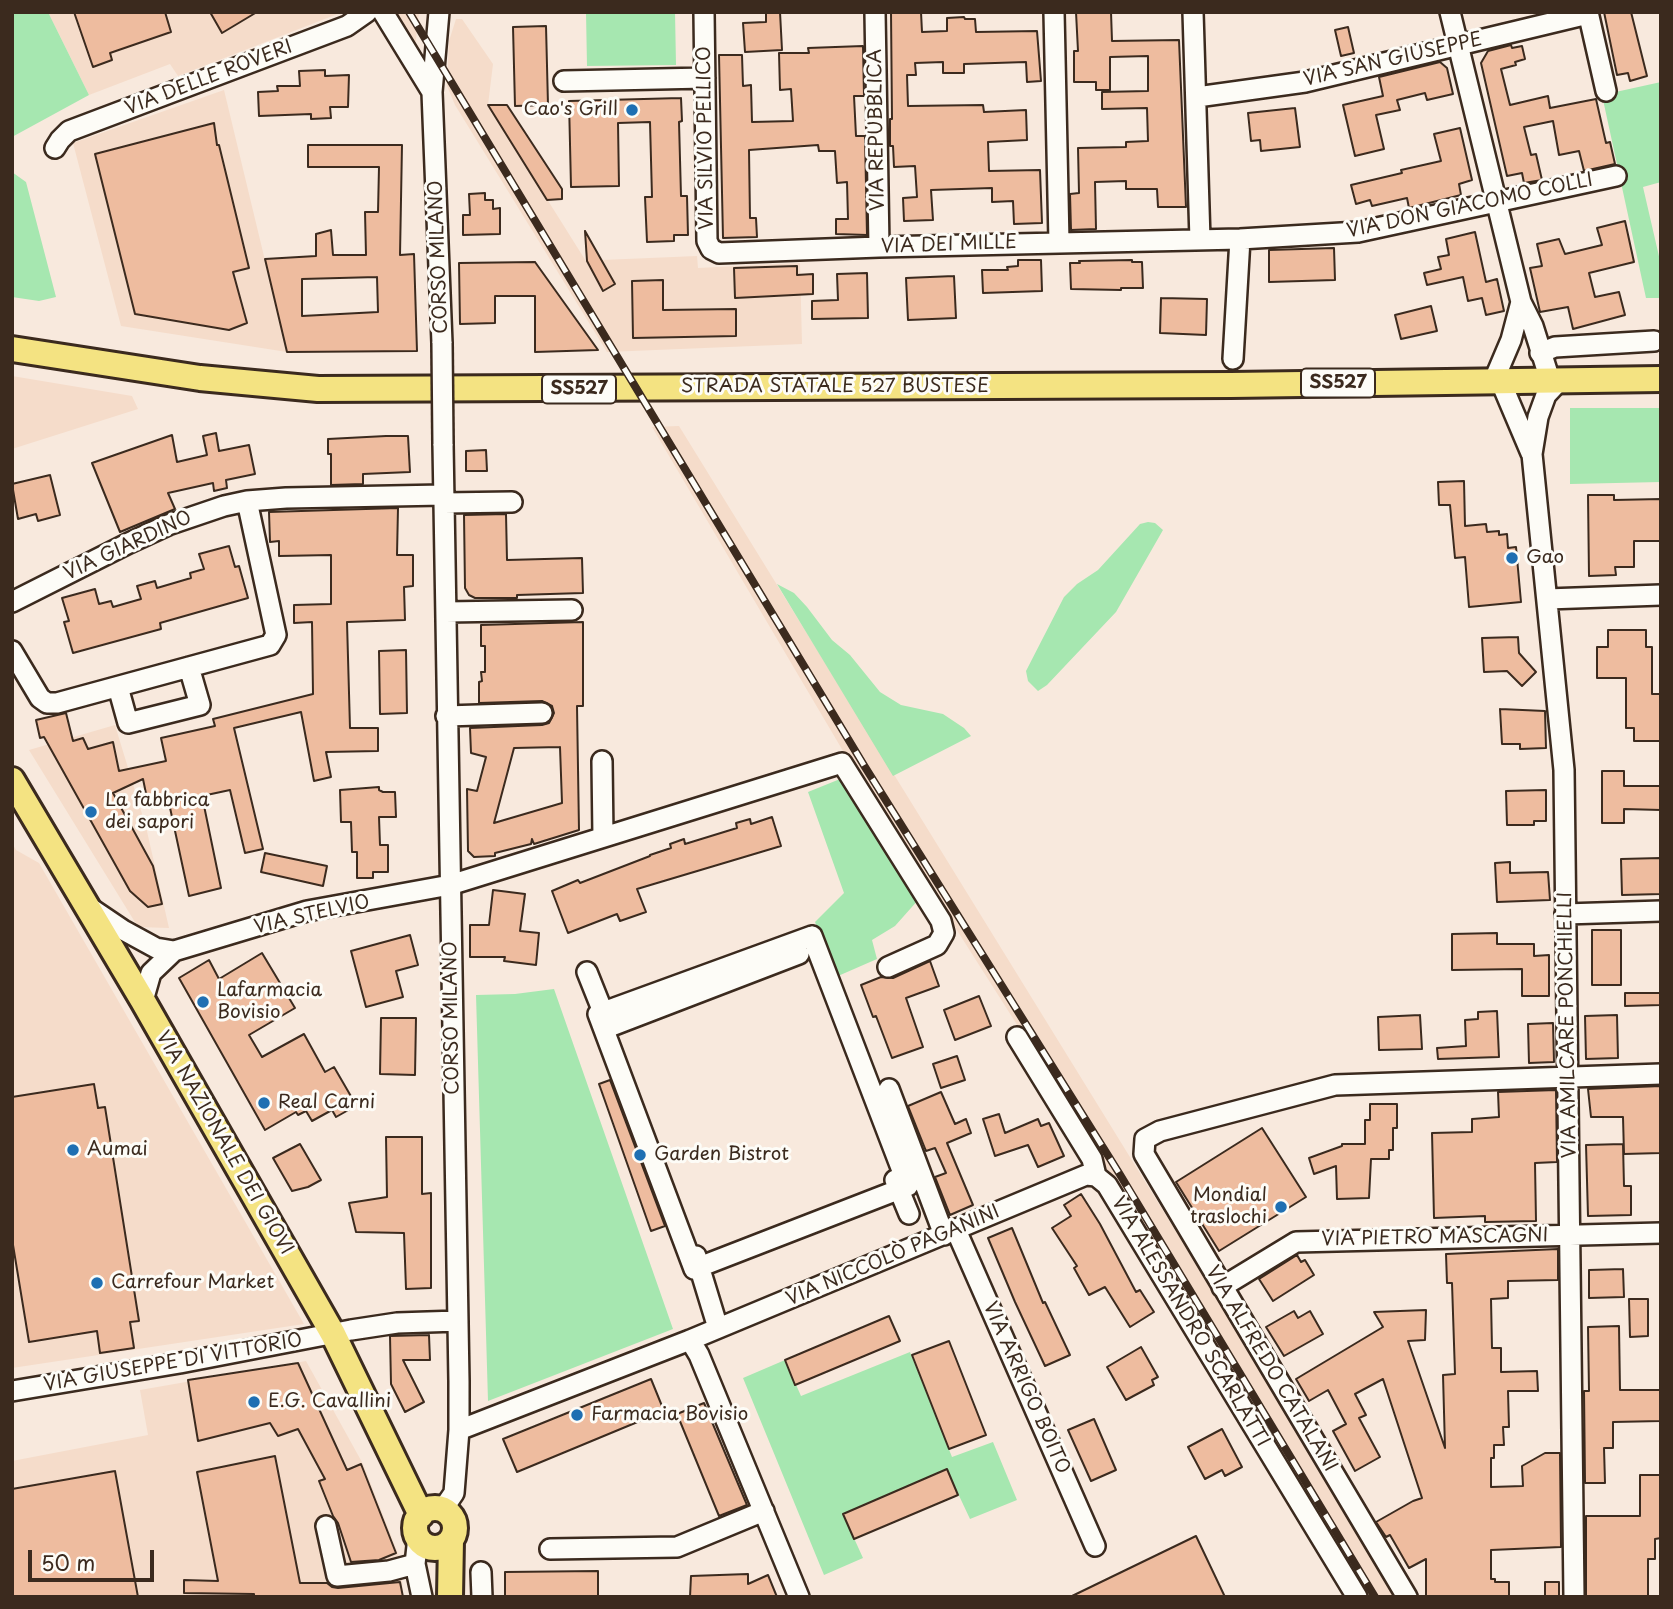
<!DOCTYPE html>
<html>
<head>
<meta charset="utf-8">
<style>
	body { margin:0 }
	#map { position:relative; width:1673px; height:1609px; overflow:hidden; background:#f8e9dd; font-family:"Playpen Sans",sans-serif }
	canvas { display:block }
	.frame { position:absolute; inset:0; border:14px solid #3b2a1e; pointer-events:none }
	.scale { position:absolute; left:28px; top:1550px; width:126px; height:32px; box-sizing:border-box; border:4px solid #3b2a1e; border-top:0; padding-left:9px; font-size:21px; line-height:24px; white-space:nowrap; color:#3b2a1e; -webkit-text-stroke:5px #fdfcf7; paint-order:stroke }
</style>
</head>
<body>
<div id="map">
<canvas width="1673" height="1609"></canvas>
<div class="frame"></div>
<div class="scale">50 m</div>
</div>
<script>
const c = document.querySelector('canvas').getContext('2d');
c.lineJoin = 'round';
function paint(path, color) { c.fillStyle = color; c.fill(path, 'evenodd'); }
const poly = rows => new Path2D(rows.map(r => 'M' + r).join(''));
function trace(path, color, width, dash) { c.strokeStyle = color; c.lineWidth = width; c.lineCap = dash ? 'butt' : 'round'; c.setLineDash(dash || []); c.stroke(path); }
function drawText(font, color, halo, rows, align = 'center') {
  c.font = font + ' "Playpen Sans",sans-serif'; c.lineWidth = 6; c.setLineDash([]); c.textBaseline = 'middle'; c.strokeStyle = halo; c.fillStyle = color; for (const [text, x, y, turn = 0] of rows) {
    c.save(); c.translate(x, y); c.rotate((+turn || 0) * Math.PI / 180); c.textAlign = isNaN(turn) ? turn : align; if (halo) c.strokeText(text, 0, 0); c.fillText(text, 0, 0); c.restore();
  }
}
const built = poly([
	[48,12,339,12,340,13,178,76,170,64,89,95],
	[393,12,419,12,415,49],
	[456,19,462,19,493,64,488,105,589,266,602,260,697,256,698,268,800,263,802,344,607,352,455,105,447,86,449,41],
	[224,90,287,352,121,326,73,143],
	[12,376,132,396,138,409,12,449],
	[679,426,1257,1363,1397,1597,1364,1597,1021,1031,843,751,652,427],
	[115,725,146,827,169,928,138,927,29,750],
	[12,843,16,850,39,863,304,1324,12,1368],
	[306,1361,363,1464,401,1561,403,1597,12,1597,12,1461,148,1435,140,1390]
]);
const green = poly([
	[12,12,48,12,89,95,12,137],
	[586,12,675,12,676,65,587,66],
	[1661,82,1661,182,1643,187,1661,265,1661,298,1646,298,1602,95],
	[12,172,26,182,56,297,39,301,12,297],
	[1570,408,1661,408,1661,482,1570,484],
	[1148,522,1155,523,1163,530,1116,612,1047,685,1038,691,1028,681,1026,671,1064,597,1077,584,1098,570,1140,524],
	[777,584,794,593,807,607,832,640,850,655,880,692,901,705,943,714,964,728,971,736,893,776],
	[845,777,919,899,895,926,872,940,877,959,838,976,815,922,844,893,808,792],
	[554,989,673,1329,488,1401,476,995,515,994],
	[910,1352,952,1457,993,1442,1017,1500,970,1519,947,1470,843,1514,863,1558,824,1575,743,1378,785,1360,801,1396]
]);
const building = poly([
	[74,12,165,12,171,32,110,53,112,60,93,67,74,12],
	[210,12,257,12,222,33,210,12],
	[766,12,780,12,782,50,745,52,743,23,766,22,766,12],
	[891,12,921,12,922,32,947,31,947,18,964,17,965,19,975,19,976,32,1037,31,1041,81,1027,82,1026,62,964,64,964,73,943,73,943,62,915,63,916,75,907,75,908,106,983,105,984,112,1026,110,1027,140,988,142,989,171,1040,170,1042,223,1014,224,1013,201,992,202,992,188,931,190,933,220,904,221,903,198,917,197,915,166,894,167,893,146,890,146,890,119,892,119,891,12],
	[1076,12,1111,12,1112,41,1179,40,1186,207,1158,207,1157,189,1126,189,1126,181,1095,182,1096,229,1071,230,1070,194,1079,193,1078,148,1126,147,1126,142,1148,141,1147,108,1102,109,1102,92,1148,91,1148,56,1110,57,1110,90,1096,90,1096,82,1074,82,1074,51,1078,51,1076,12],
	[1604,12,1631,12,1647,76,1630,81,1628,73,1617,75,1604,12],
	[546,26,548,105,515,106,513,27,546,26],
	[1348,27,1354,53,1341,56,1335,30,1348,27],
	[1511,45,1512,48,1522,46,1525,59,1515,62,1516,65,1501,69,1510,105,1548,96,1550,108,1596,99,1606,143,1610,142,1615,164,1584,171,1579,151,1559,155,1553,121,1524,127,1531,155,1536,154,1542,180,1524,183,1522,173,1507,176,1481,63,1488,51,1511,45],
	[863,46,864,96,854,96,856,136,865,136,867,235,836,234,836,219,848,219,847,182,837,183,835,151,819,151,818,145,749,150,750,218,756,218,757,237,723,238,719,55,742,55,743,86,751,85,752,122,793,121,791,89,780,90,779,53,809,53,808,48,863,46],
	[1440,62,1447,68,1453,94,1427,100,1425,93,1397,100,1400,110,1376,115,1384,149,1355,156,1343,105,1383,96,1379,77,1440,62],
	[325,70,325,76,349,75,348,107,330,107,331,118,311,119,311,114,259,116,258,92,278,91,277,86,300,86,299,71,325,70],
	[681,98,682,121,679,122,681,196,687,196,688,235,674,235,674,241,647,242,645,197,652,197,650,122,618,123,619,186,571,187,569,101,681,98],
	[488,105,507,105,562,189,562,199,547,200,488,105],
	[1295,108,1300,147,1261,151,1260,140,1251,141,1248,113,1295,108],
	[214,123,217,145,219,145,249,268,233,272,247,323,229,330,135,314,95,154,214,123],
	[1460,128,1472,180,1459,184,1461,195,1409,208,1407,198,1372,206,1370,200,1356,204,1351,185,1402,173,1401,170,1441,161,1434,134,1460,128],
	[308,145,402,145,400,255,414,254,417,351,287,352,265,259,316,256,316,234,331,230,333,255,366,255,365,212,378,212,379,167,308,167,308,145],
	[377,277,378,312,302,316,302,279,377,277],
	[485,193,485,200,493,200,493,209,500,208,500,234,463,235,463,215,470,215,469,194,485,193],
	[1625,221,1634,262,1589,273,1595,297,1619,292,1625,315,1573,329,1568,307,1540,312,1530,268,1542,266,1537,244,1559,239,1565,254,1602,245,1597,228,1625,221],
	[585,231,615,284,603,291,587,261,585,231],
	[1475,232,1486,282,1497,279,1504,311,1486,315,1482,298,1468,301,1463,277,1427,285,1424,273,1441,269,1438,257,1449,255,1446,239,1475,232],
	[1334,248,1335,280,1269,282,1269,250,1334,248],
	[1018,260,1041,260,1042,291,983,293,982,270,1008,270,1007,267,1018,266,1018,260],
	[1132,260,1132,262,1142,262,1143,288,1121,288,1121,290,1071,289,1070,263,1080,263,1079,261,1132,260],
	[535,262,598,350,535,352,535,296,495,296,495,323,460,324,459,263,535,262],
	[797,266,797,275,813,274,813,294,735,298,734,268,797,266],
	[867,273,868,318,812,319,812,301,838,300,837,274,867,273],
	[954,276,956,318,908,320,906,278,954,276],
	[663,280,663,310,736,309,736,336,633,338,632,281,663,280],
	[1161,298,1207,299,1206,335,1160,333,1161,298],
	[1431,306,1437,331,1401,339,1395,315,1431,306],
	[216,433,219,451,249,445,255,474,226,480,227,488,214,491,213,483,168,493,175,509,120,532,92,463,172,435,177,462,207,455,203,436,216,433],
	[386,436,408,436,410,472,363,474,363,484,331,485,331,454,328,454,328,439,386,436],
	[486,450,487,471,466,471,466,451,486,450],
	[50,475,60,515,38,521,36,514,18,519,12,484,50,475],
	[1464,481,1465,526,1486,524,1487,532,1499,531,1499,535,1507,534,1508,548,1516,547,1521,602,1469,607,1465,557,1455,558,1450,505,1439,505,1438,482,1464,481],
	[1588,495,1614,495,1614,500,1661,499,1661,541,1634,541,1634,567,1615,567,1616,575,1589,576,1588,495],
	[398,508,397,555,413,555,413,586,404,587,405,620,347,622,350,728,378,728,378,751,326,752,331,777,314,781,301,712,234,728,263,849,245,853,230,790,202,796,221,888,189,896,169,803,149,808,143,779,113,793,153,866,162,904,148,907,130,891,44,737,40,738,36,720,66,713,73,741,83,738,88,749,113,742,119,771,166,761,161,738,215,726,213,719,313,694,312,622,294,623,294,605,331,604,331,555,279,556,279,541,270,542,269,512,398,508],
	[506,514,507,560,582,558,583,593,517,595,517,598,475,598,469,595,465,588,464,515,506,514],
	[229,546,235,567,239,566,248,598,160,623,161,629,73,653,64,622,69,621,62,598,95,589,99,604,111,601,113,607,141,599,137,586,155,581,157,588,191,578,190,573,204,569,199,554,229,546],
	[583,622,583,706,577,706,579,830,534,844,532,839,531,844,495,853,495,856,474,857,468,851,467,789,477,791,486,757,471,753,470,728,542,725,549,723,554,713,552,706,542,701,479,703,479,682,482,681,481,672,485,672,485,646,481,646,481,625,583,622],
	[560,747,562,803,494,823,514,748,560,747],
	[1608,630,1646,630,1646,647,1652,647,1652,694,1661,694,1661,741,1634,741,1634,728,1626,728,1626,678,1597,678,1597,647,1608,647,1608,630],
	[1518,637,1519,653,1536,672,1522,686,1507,671,1484,672,1482,638,1518,637],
	[406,650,407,713,380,714,379,651,406,650],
	[1500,709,1545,711,1546,748,1520,749,1520,744,1502,744,1500,709],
	[1602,771,1624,771,1624,786,1661,786,1661,810,1624,809,1624,823,1602,823,1602,771],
	[379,787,379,790,383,792,395,792,396,817,379,817,380,845,388,845,388,872,373,872,373,878,357,878,357,852,352,852,351,822,341,822,340,790,379,787],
	[1546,790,1546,821,1534,821,1534,825,1507,825,1506,791,1546,790],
	[772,817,781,846,637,889,646,912,620,921,617,914,568,933,552,891,578,880,580,883,650,856,650,855,671,848,670,844,684,839,685,844,737,828,736,823,750,819,751,824,772,817],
	[265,853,327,866,323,886,261,872,265,853],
	[1661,858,1661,894,1622,895,1621,859,1661,858],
	[1510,862,1510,873,1548,872,1550,900,1497,902,1495,863,1510,862],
	[493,890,525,894,520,931,539,933,536,965,504,961,505,957,470,957,470,925,489,925,493,890],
	[1592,930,1621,930,1621,985,1592,985,1592,930],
	[1497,933,1497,944,1534,944,1534,956,1549,955,1549,996,1522,996,1522,969,1452,970,1452,934,1497,933],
	[410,935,418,965,396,971,403,997,366,1007,351,951,410,935],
	[262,953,295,1008,249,1035,262,1057,304,1034,325,1072,334,1067,352,1098,348,1101,352,1108,336,1117,332,1110,312,1121,306,1111,298,1115,296,1112,265,1130,179,978,209,960,219,979,262,953],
	[930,961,939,986,906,998,923,1047,892,1058,876,1016,873,1017,861,985,881,977,893,978,930,961],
	[1625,993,1661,993,1661,1005,1625,1006,1625,993],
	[979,996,991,1026,955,1040,944,1010,979,996],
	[1497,1011,1499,1057,1438,1059,1437,1048,1466,1046,1465,1020,1478,1019,1478,1012,1497,1011],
	[1420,1015,1422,1049,1379,1050,1378,1017,1420,1015],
	[1617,1015,1618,1058,1586,1059,1585,1016,1617,1015],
	[381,1018,416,1018,415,1075,380,1074,381,1018],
	[1553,1023,1554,1062,1529,1063,1528,1024,1553,1023],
	[957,1056,965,1080,941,1088,933,1064,957,1056],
	[610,1080,665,1226,651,1231,599,1084,610,1080],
	[94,1084,98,1108,105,1107,139,1321,130,1322,134,1348,100,1353,97,1331,29,1342,12,1239,12,1097,94,1084],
	[1661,1086,1661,1153,1624,1154,1623,1117,1591,1117,1588,1089,1661,1086],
	[1556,1090,1557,1162,1535,1163,1536,1221,1485,1222,1485,1216,1434,1218,1432,1133,1472,1132,1472,1119,1499,1117,1498,1092,1556,1090],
	[941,1092,955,1124,966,1119,971,1133,947,1143,973,1205,950,1215,935,1177,946,1173,935,1148,926,1151,908,1106,941,1092],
	[1370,1104,1397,1104,1397,1128,1393,1128,1393,1150,1389,1150,1389,1159,1371,1159,1369,1198,1337,1199,1336,1166,1314,1174,1309,1158,1342,1146,1342,1144,1365,1144,1365,1120,1370,1120,1370,1104],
	[999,1114,1005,1133,1038,1119,1041,1126,1049,1123,1064,1156,1038,1167,1028,1145,995,1156,983,1119,999,1114],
	[1262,1128,1306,1197,1219,1251,1176,1182,1262,1128],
	[386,1137,422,1137,422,1194,431,1193,431,1288,406,1289,404,1233,356,1232,349,1203,387,1197,386,1137],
	[300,1144,321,1180,308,1187,292,1191,273,1158,300,1144],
	[1623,1144,1624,1186,1631,1186,1631,1215,1588,1216,1586,1145,1623,1144],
	[1081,1194,1100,1224,1136,1292,1140,1290,1154,1312,1130,1327,1105,1287,1089,1295,1074,1268,1077,1266,1052,1228,1071,1216,1064,1205,1081,1194],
	[1012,1228,1043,1303,1045,1302,1070,1355,1045,1366,1015,1302,988,1238,1012,1228],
	[1558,1249,1558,1280,1508,1281,1508,1298,1491,1299,1492,1348,1501,1348,1501,1372,1537,1371,1538,1391,1508,1391,1509,1427,1503,1427,1504,1445,1494,1445,1494,1458,1491,1458,1491,1487,1523,1486,1522,1466,1545,1453,1560,1453,1561,1547,1491,1550,1491,1579,1495,1579,1495,1582,1509,1582,1509,1597,1426,1597,1426,1559,1409,1568,1390,1535,1386,1537,1376,1522,1413,1501,1422,1498,1383,1379,1355,1394,1366,1415,1359,1418,1380,1457,1355,1471,1333,1431,1346,1424,1328,1390,1309,1401,1296,1379,1383,1327,1374,1312,1426,1310,1425,1340,1408,1341,1445,1448,1443,1375,1455,1374,1452,1283,1447,1283,1446,1254,1558,1249],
	[1297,1255,1301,1262,1305,1260,1314,1275,1273,1301,1259,1279,1297,1255],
	[1623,1269,1624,1297,1589,1298,1589,1270,1623,1269],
	[1629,1299,1648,1299,1648,1336,1630,1337,1629,1299],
	[1294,1311,1298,1318,1310,1311,1323,1334,1284,1356,1266,1327,1294,1311],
	[889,1316,900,1341,795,1385,785,1360,889,1316],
	[1619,1326,1620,1390,1661,1390,1661,1421,1613,1422,1613,1448,1604,1448,1605,1483,1585,1483,1584,1391,1589,1391,1588,1327,1619,1326],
	[429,1335,430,1360,403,1360,424,1402,405,1412,391,1384,390,1336,429,1335],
	[949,1341,986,1435,949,1449,912,1355,949,1341],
	[1141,1347,1158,1377,1152,1380,1154,1385,1126,1400,1107,1367,1141,1347],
	[298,1363,347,1470,361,1464,396,1553,379,1560,351,1562,338,1523,333,1516,319,1481,325,1479,298,1429,278,1436,270,1423,198,1441,188,1380,298,1363],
	[651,1379,664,1411,517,1472,503,1439,651,1379],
	[704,1403,747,1505,719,1516,677,1414,704,1403],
	[1094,1419,1116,1470,1091,1481,1068,1430,1094,1419],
	[1222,1429,1242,1467,1225,1476,1222,1470,1205,1479,1188,1447,1222,1429],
	[275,1456,300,1583,327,1583,332,1587,338,1588,400,1582,403,1597,254,1597,254,1594,184,1593,184,1580,218,1581,197,1472,275,1456],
	[947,1469,958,1495,854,1539,843,1514,947,1469],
	[115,1471,138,1597,12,1597,12,1489,115,1471],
	[1640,1475,1661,1475,1661,1538,1655,1539,1655,1559,1648,1559,1648,1597,1586,1597,1586,1516,1640,1516,1640,1475],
	[1196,1536,1225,1597,1070,1597,1196,1536],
	[598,1571,598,1597,505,1597,505,1572,598,1571],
	[748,1574,748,1584,768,1575,777,1597,690,1597,691,1576,748,1574],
	[1545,1582,1559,1582,1559,1597,1545,1597,1545,1582]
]);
const minor = poly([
	[383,12,432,92],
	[439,12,432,92,442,343],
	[704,12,707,241,711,249,719,253,879,247,1240,239,1358,232,1616,176],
	[875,12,879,247],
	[1054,12,1059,242],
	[1193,12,1200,240],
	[1450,12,1521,302,1533,326,1550,380],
	[1588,12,1606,91],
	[564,81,705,78],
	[1197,97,1305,82,1588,14],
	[55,148,60,140,69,131,347,26,367,12],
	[1540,353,1555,347,1654,341],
	[1233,359,1240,239],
	[1494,380,1511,340,1521,302],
	[1500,380,1531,453],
	[1560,380,1546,395,1538,417,1532,454,1564,770,1574,1597],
	[443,444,459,1381,459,1430,454,1493,443,1509],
	[444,503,512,502],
	[1547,599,1661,595],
	[12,602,129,543,168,525,224,506,247,501,286,498,443,495],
	[446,612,572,610],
	[12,651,40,698,47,703,57,703,270,645,276,635,247,501],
	[118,687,128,723,200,705,189,667],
	[446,716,542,713],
	[602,761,603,837],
	[89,907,123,930,156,948,174,951],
	[1565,914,1661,911],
	[812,936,908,1186,694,1269,598,1014,812,936],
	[587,972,607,1022],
	[143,1001,151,973,174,951,307,911,450,885,842,763,941,921,944,933,937,945,888,967],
	[609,1027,799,954],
	[1017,1037,1092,1159,1096,1176],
	[889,1089,944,1235],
	[1096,1176,1107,1185,1357,1597],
	[895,1180,909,1214],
	[956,1230,1095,1546],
	[696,1256,718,1328],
	[1222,1287,1296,1242,1661,1233],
	[690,1340,699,1355,799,1597],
	[12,1391,180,1363,351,1330,397,1323,458,1321],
	[459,1430,690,1340,1086,1175,1096,1176],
	[326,1526,337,1576,389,1571,415,1564],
	[418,1537,415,1564,422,1597],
	[550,1549,677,1547,764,1511],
	[481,1572,482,1597],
	[1407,1597,1144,1154,1145,1139,1160,1131,1335,1085,1661,1074]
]);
const major = poly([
	[12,349,200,378,318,389,1231,385,1661,379],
	[12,780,143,1001,333,1334,421,1515],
	'415 1528a20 20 0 1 1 40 0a20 20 0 1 1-40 0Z',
	[450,1597,451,1540]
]);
const rail = poly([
	[409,12,865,767,1119,1173,1375,1597]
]);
const minorBridge = poly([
	[442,343,443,444]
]);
const markers = [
	[632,110,7,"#1f6fb2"],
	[1512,558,7,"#1f6fb2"],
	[91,812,7,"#1f6fb2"],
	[203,1002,7,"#1f6fb2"],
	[264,1103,7,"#1f6fb2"],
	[73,1150,7,"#1f6fb2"],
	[640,1155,7,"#1f6fb2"],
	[1281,1207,7,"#1f6fb2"],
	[97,1283,7,"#1f6fb2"],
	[254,1402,7,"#1f6fb2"],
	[577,1415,7,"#1f6fb2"]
];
const shields = [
	[1338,383,74],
	[579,389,74]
];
const shieldNames = [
	["SS527",1338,383],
	["SS527",579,389]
];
const streetNames = [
	["VIA SAN GIUSEPPE",1393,60,-13],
	["VIA DELLE ROVERI",209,78,-21],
	["VIA REPUBBLICA",877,130,-91],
	["VIA SILVIO PELLICO",706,138,-91],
	["VIA DON GIACOMO COLLI",1470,206,-12],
	["VIA DEI MILLE",949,245,-2],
	["CORSO MILANO",439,257,-92],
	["STRADA STATALE 527 BUSTESE",835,387],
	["VIA GIARDINO",128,546,-25],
	["VIA STELVIO",312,915,-13],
	["CORSO MILANO",452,1018,-91],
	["VIA AMILCARE PONCHIELLI",1568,1025,-91],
	["VIA NAZIONALE DEI GIOVI",224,1143,60],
	["VIA PIETRO MASCAGNI",1435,1238,-1],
	["VIA NICCOLÒ PAGANINI",893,1256,-23],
	["VIA ALESSANDRO SCARLATTI",1190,1322,59],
	["VIA GIUSEPPE DI VITTORIO",173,1363,-10],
	["VIA ALFREDO CATALANI",1271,1369,59],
	["VIA ARRIGO BOITO",1026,1388,66]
];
const poiNames = [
	["Cao's Grill",618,110,"right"],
	["Gao",1526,558],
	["La fabbrica",105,801],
	["dei sapori",105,823],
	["Lafarmacia",217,991],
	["Bovisio",217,1013],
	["Real Carni",278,1103],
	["Aumai",87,1150],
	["Garden Bistrot",654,1155],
	["Mondial",1267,1196,"right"],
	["traslochi",1267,1218,"right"],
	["Carrefour Market",111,1283],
	["E.G. Cavallini",268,1402],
	["Farmacia Bovisio",591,1415]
];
paint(built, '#f5dcca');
paint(green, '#a6e7b0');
paint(building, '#eebc9f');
trace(building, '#3b2a1e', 2);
trace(minor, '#3b2a1e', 24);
trace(major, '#3b2a1e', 30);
trace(minor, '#fdfcf7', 19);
trace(major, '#f4e382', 24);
trace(rail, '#3b2a1e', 8);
trace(rail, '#fdfcf7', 5, [16]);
trace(minorBridge, '#3b2a1e', 24, []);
trace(minorBridge, '#fdfcf7', 19);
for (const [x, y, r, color] of markers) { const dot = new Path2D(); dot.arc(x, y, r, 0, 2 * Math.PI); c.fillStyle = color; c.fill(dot); trace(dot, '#fdfcf7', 2.5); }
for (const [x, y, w] of shields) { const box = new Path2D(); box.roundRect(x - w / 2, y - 14.5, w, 29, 5); c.fillStyle = '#fdfcf7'; c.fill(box); trace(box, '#3b2a1e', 2); }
drawText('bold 18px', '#3b2a1e', null, shieldNames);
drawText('19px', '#3b2a1e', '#fdfcf7', streetNames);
drawText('19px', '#3b2a1e', '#fdfcf7', poiNames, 'left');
</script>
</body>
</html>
